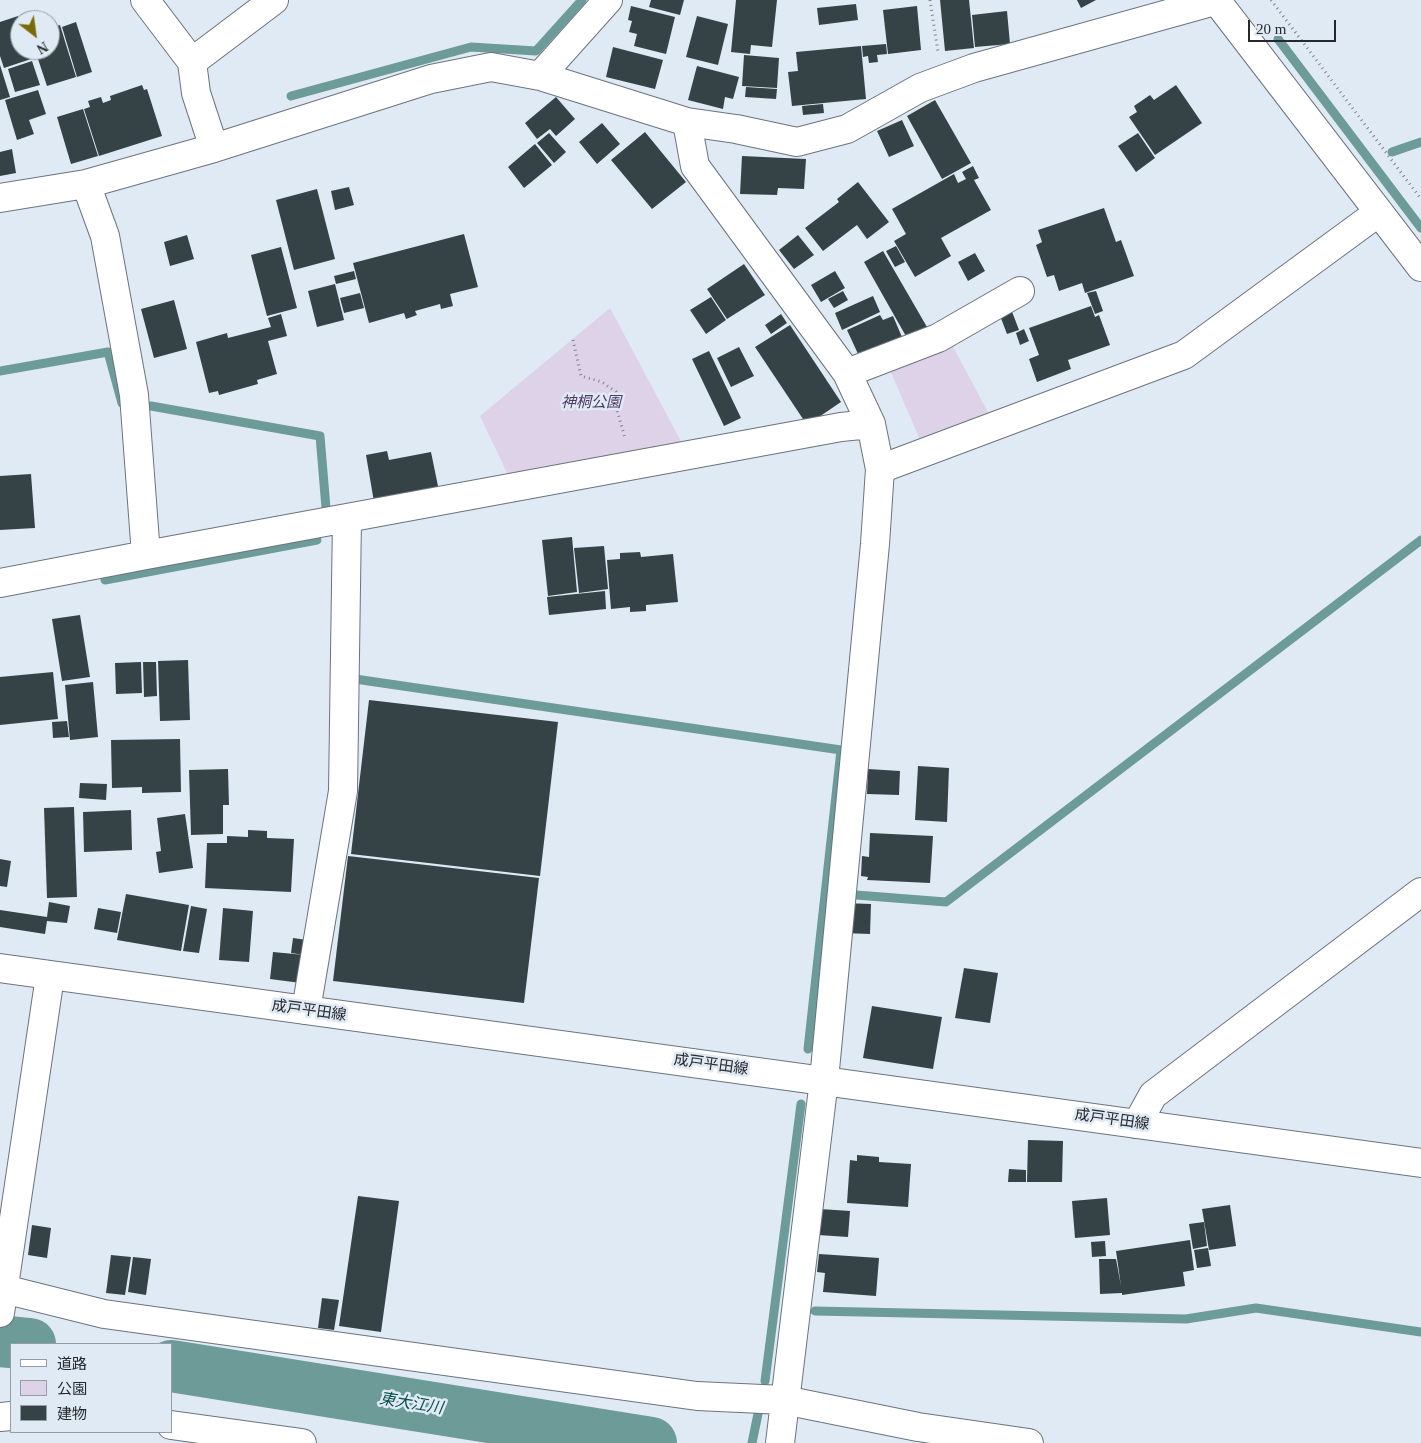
<!DOCTYPE html>
<html>
<head>
<meta charset="utf-8">
<style>
	body { margin:0 }
	#map { position:relative; width:1421px; height:1443px; overflow:hidden; background:#dfeaf5; font-family:"Times New Roman","Noto Sans JP",serif }
	canvas { display:block }
	.legend { position:absolute; left:10px; top:1343px; width:162px; height:90px; box-sizing:border-box; background:#dfeaf5; border:1px solid #959da5; margin:0; padding:6px 9px; list-style:none; font-size:15px; color:#25292d }
	.legend li { display:flex; align-items:center; gap:10px; height:25px }
	.legend b { width:25px; border:1px solid #959da5 }
	.north { position:absolute; left:10px; top:10px; width:50px; height:50px; box-sizing:border-box; background:#dfeaf5; border:1px solid #959da5; border-radius:50%; rotate:150deg; font-size:14px; font-weight:700; line-height:20px; text-align:center; color:#25292d }
	.north::after { content:''; display:block; margin:auto; width:18px; height:22px; background:#796c07; clip-path:polygon(50% 0,100% 100%,50% 72%,0 100%) }
	.scale { position:absolute; left:1248px; top:20px; width:88px; height:22px; box-sizing:border-box; border:2px solid #25292d; border-top:0; padding-left:6px; font-size:15px; line-height:18px; white-space:nowrap; color:#25292d; -webkit-text-stroke:4px #dfeaf5; paint-order:stroke }
</style>
</head>
<body>
<div id="map">
<canvas width="1421" height="1443"></canvas>
<ul class="legend">
<li><b style="height:6px;background:#fff"></b>道路</li>
<li><b style="height:14px;background:#ddd2e8"></b>公園</li>
<li><b style="height:14px;background:#354347"></b>建物</li>
</ul>
<div class="north">N</div>
<div class="scale">20 m</div>
</div>
<script>
const c = document.querySelector('canvas').getContext('2d');
c.lineJoin = 'round';
function paint(path, color) { c.fillStyle = color; c.fill(path, 'evenodd'); }
const poly = rows => new Path2D(rows.map(r => 'M' + r).join(''));
function trace(path, color, width, dash) { c.strokeStyle = color; c.lineWidth = width; c.lineCap = dash ? 'butt' : 'round'; c.setLineDash(dash || []); c.stroke(path); }
function drawText(font, color, halo, rows, align = 'center') {
  c.font = font + ' "Times New Roman","Noto Sans JP",serif'; c.lineWidth = 5; c.setLineDash([]); c.textBaseline = 'middle'; c.strokeStyle = halo; c.fillStyle = color; for (const [text, x, y, turn = 0] of rows) {
    c.save(); c.translate(x, y); c.rotate((+turn || 0) * Math.PI / 180); c.textAlign = isNaN(turn) ? turn : align; if (halo) c.strokeText(text, 0, 0); c.fillText(text, 0, 0); c.restore();
  }
}
const green = poly([
	[610,308,684,447,510,479,480,416],
	[950,341,990,416,921,442,889,368]
]);
const stream = poly([
	[1278,39,1421,228],
	[291,96,471,47,536,51,582,0],
	[1392,152,1421,142],
	[0,371,108,352,122,403,127,403],
	[151,406,320,436,326,508],
	[105,580,317,540],
	[355,679,841,750,808,1049],
	[856,895,946,902,1421,540],
	[815,1311,1186,1319,1256,1308,1421,1332],
	[765,1381,801,1104],
	[639,1443,639,1441],
	[752,1443,759,1409]
]);
const river = poly([
	[0,1341,30,1344],
	[171,1366,651,1443]
]);
const building = poly([
	[651,0,684,0,680,15,649,7],
	[736,0,777,0,772,47,751,45,750,54,731,52],
	[940,0,969,0,974,48,945,51],
	[1077,0,1096,0,1081,8],
	[856,4,858,20,819,25,817,8],
	[631,6,675,17,666,54,634,46,637,34,629,32,632,21,628,20],
	[917,6,921,50,888,54,883,10],
	[1007,11,1010,44,975,47,972,15],
	[18,16,20,22,20,50,29,50,31,59,4,68,0,56,0,22],
	[697,16,728,24,718,65,686,57],
	[76,22,92,72,77,77,62,27],
	[60,25,76,77,47,86,35,50,50,50,50,28],
	[886,44,887,54,877,55,878,62,869,63,868,56,863,57,862,46],
	[861,46,866,99,792,106,788,72,798,71,796,52],
	[613,47,663,60,655,89,606,77],
	[744,55,779,58,777,88,742,86],
	[32,61,40,85,15,92,8,69],
	[0,65,10,97,0,100],
	[697,66,739,77,733,99,725,97,723,109,688,100],
	[142,85,144,90,147,89,162,136,99,156,84,109,90,107,88,101,101,97,103,103,111,100,110,96],
	[1176,85,1202,123,1155,155,1129,117,1137,112,1134,106,1150,95,1154,100],
	[746,87,777,89,776,99,745,97],
	[38,90,46,114,29,120,34,134,17,140,5,100],
	[556,97,575,119,556,136,550,129,537,139,525,123],
	[935,100,971,163,942,179,907,116],
	[823,104,824,113,803,115,802,106],
	[83,109,98,156,71,164,57,117],
	[902,120,914,146,889,157,877,131],
	[602,123,620,144,597,164,579,142],
	[645,132,686,182,652,209,611,160],
	[549,133,566,152,554,163,537,143],
	[1138,133,1155,158,1136,172,1118,146],
	[535,144,552,165,524,188,508,167],
	[12,149,16,173,0,176,0,152],
	[742,156,806,159,804,189,778,188,777,195,740,194],
	[973,166,979,178,974,180,991,210,941,238,951,256,915,277,894,241,906,234,892,209,954,174,958,183,966,179,962,172],
	[858,182,889,222,867,239,857,225,823,251,805,228,839,202,837,199],
	[349,187,354,205,335,210,331,191],
	[317,189,335,259,294,270,276,200],
	[1104,208,1116,242,1121,240,1134,276,1085,293,1082,283,1059,291,1054,275,1047,277,1036,245,1042,242,1038,230],
	[464,234,478,287,450,294,453,306,441,309,440,304,415,311,417,315,406,319,404,313,369,323,353,263],
	[187,235,194,259,170,266,164,242],
	[798,235,814,255,794,269,779,250],
	[896,246,905,262,895,267,886,251],
	[281,247,297,308,267,316,251,255],
	[883,251,927,327,907,338,864,262],
	[975,253,985,271,968,281,958,262],
	[744,264,765,295,727,319,707,289],
	[354,271,356,279,336,284,334,276],
	[835,271,845,288,821,302,811,285],
	[335,284,344,320,317,327,308,291],
	[843,291,848,300,834,308,828,299],
	[1096,291,1103,311,1095,314,1087,293],
	[360,293,364,308,344,313,340,298],
	[873,296,880,312,842,330,835,313],
	[711,297,726,320,706,334,690,310],
	[174,300,187,349,154,358,141,309],
	[1091,306,1095,317,1099,315,1110,345,1068,360,1071,369,1037,382,1029,359,1039,355,1029,328],
	[1011,309,1019,330,1007,334,999,313],
	[281,314,287,336,268,341,277,374,257,380,258,384,219,395,218,391,209,393,196,342,227,333,228,338,271,327,268,318],
	[781,314,787,323,771,334,765,325],
	[880,315,883,320,893,316,902,337,859,356,847,330],
	[790,325,841,402,807,425,755,347],
	[1024,329,1029,341,1020,345,1016,333],
	[739,347,754,376,731,387,717,358],
	[709,351,741,418,724,426,692,359],
	[387,451,389,460,431,452,439,491,374,502,366,455],
	[31,474,35,528,0,530,0,476],
	[572,537,577,592,548,596,542,540],
	[604,546,608,589,579,593,574,548],
	[640,552,641,557,673,554,678,602,646,605,646,611,630,612,630,607,611,609,607,560,620,559,620,553],
	[605,591,606,609,549,615,547,597],
	[80,615,90,677,62,681,52,619],
	[188,660,190,720,160,721,158,661],
	[141,662,142,693,116,694,115,663],
	[143,662,156,662,157,696,144,697],
	[53,672,58,719,0,725,0,677],
	[93,682,98,737,70,740,65,685],
	[369,700,558,722,540,876,351,854],
	[67,721,69,737,53,738,52,722],
	[180,739,181,792,142,793,142,787,112,788,111,740],
	[918,766,949,768,947,822,915,820],
	[228,769,229,805,223,805,223,834,191,835,189,770],
	[868,769,900,771,899,795,867,794],
	[80,783,107,784,106,800,79,798],
	[74,807,77,897,47,898,44,808],
	[131,810,132,850,84,852,83,812],
	[185,814,193,868,159,873,156,852,161,851,157,818],
	[248,830,267,831,267,838,294,839,291,892,205,888,207,843,227,843,227,836,248,837],
	[870,833,933,836,930,883,867,880,868,877,861,876,862,856,869,857],
	[348,856,539,878,524,1003,333,981],
	[0,859,11,861,7,887,0,886],
	[126,894,189,905,181,951,117,940],
	[49,902,70,906,67,923,47,921,45,934,0,927,0,910,47,917],
	[844,903,871,904,870,934,843,933],
	[191,906,207,909,199,953,183,951],
	[98,908,121,912,117,933,94,929],
	[223,908,253,911,249,962,219,960],
	[293,938,307,940,305,955,291,953],
	[273,952,305,955,301,983,270,979],
	[964,968,998,973,990,1023,955,1018],
	[872,1006,942,1017,933,1069,863,1058],
	[1028,1140,1063,1141,1062,1182,1027,1182],
	[857,1155,879,1157,879,1162,911,1164,908,1207,847,1203,850,1160,857,1161],
	[1009,1169,1026,1170,1026,1182,1008,1182],
	[358,1196,399,1201,381,1332,339,1326],
	[1107,1198,1110,1235,1075,1238,1072,1201],
	[1230,1205,1236,1246,1209,1250,1202,1209],
	[820,1209,850,1211,848,1237,818,1235],
	[1204,1222,1207,1246,1193,1249,1189,1224],
	[32,1225,51,1228,47,1258,28,1255],
	[1190,1240,1194,1270,1183,1272,1185,1286,1122,1295,1122,1293,1100,1294,1099,1259,1116,1259,1121,1286,1116,1251],
	[1105,1241,1106,1256,1092,1257,1091,1242],
	[1208,1248,1211,1266,1197,1268,1194,1250],
	[819,1254,879,1258,876,1296,823,1292,825,1273,817,1272],
	[111,1255,131,1257,125,1295,106,1293],
	[133,1257,151,1259,146,1295,128,1292],
	[322,1298,339,1300,334,1330,318,1328]
]);
const path = poly([
	[930,0,938,52],
	[1271,0,1421,199],
	[573,340,581,376,602,382,616,392,617,410,625,438]
]);
const minor = poly([
	[145,0,192,62,196,93,214,148],
	[1216,0,1421,267],
	[192,62,274,0],
	[540,76,608,0],
	[687,122,695,166,847,373,871,424,880,469,875,544,824,1080,780,1443],
	[86,184,105,236,134,395,146,555],
	[0,198,86,184,214,148,431,79,491,67,540,76,687,122,736,129,797,142,847,129,920,88,974,68,1218,0],
	[847,373,938,338,1020,291],
	[880,469,1184,355,1379,212],
	[0,583,146,555,841,427,871,424],
	[306,1010,343,791,347,518],
	[1137,1124,1153,1095,1421,892],
	[0,1288,104,1314,697,1396,784,1400,918,1427,1029,1443],
	[0,1313,50,976],
	[0,1417,11,1416],
	[171,1425,302,1443]
]);
const major = poly([
	[0,968,1421,1163]
]);
const parkNames = [
	["神桐公園",591,403]
];
const streetNames = [
	["成戸平田線",309,1011,8],
	["成戸平田線",711,1065,8],
	["成戸平田線",1112,1120,8]
];
const waterNames = [
	["東大江川",411,1404,9]
];
paint(green, '#ddd2e8');
trace(stream, '#6d9b97', 9);
trace(river, '#6d9b97', 52);
paint(building, '#354347');
trace(minor, '#6b747e', 30);
trace(major, '#6b747e', 30);
trace(path, '#7d848c', 3, [1, 4]);
trace(minor, '#fff', 28);
trace(major, '#fff', 28);
drawText('italic 15px', '#503865', '#dfeaf5', parkNames);
drawText('15px', '#25292d', '#dfeaf5', streetNames);
drawText('italic 16px', '#094f4c', '#dfeaf5', waterNames);
</script>
</body>
</html>
